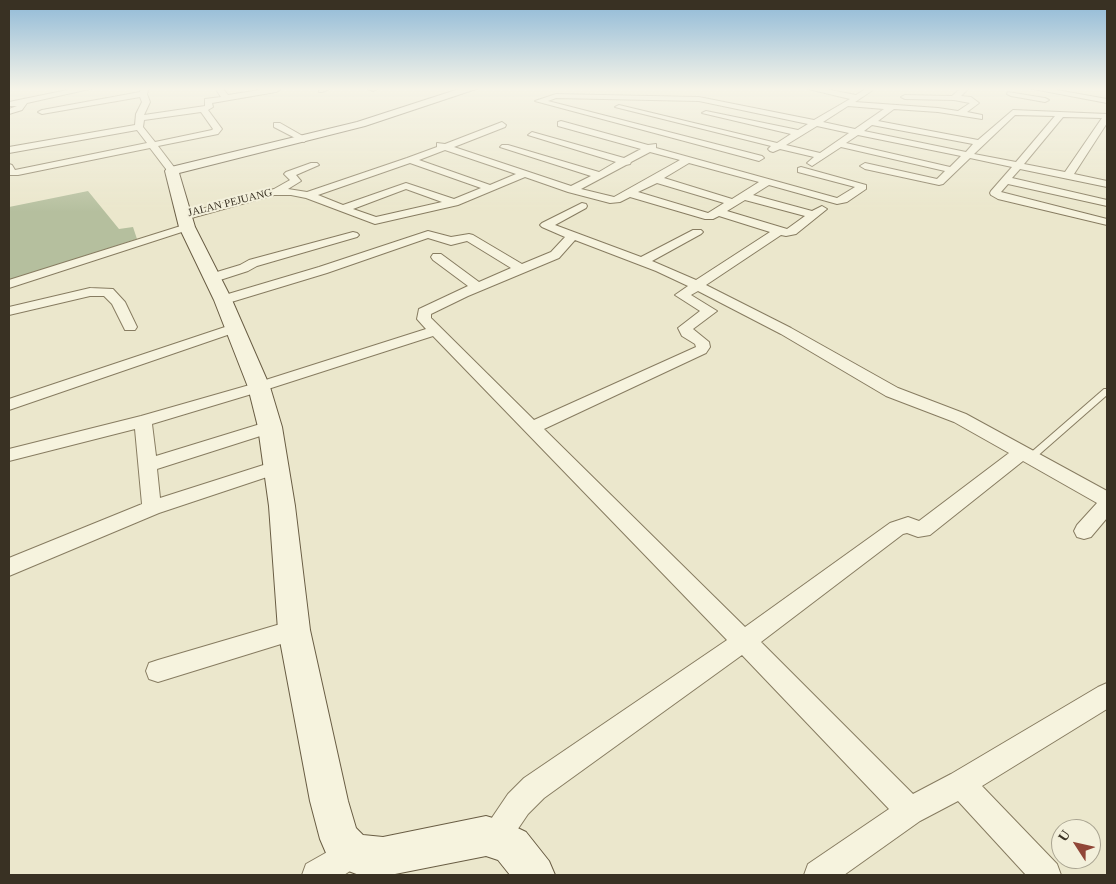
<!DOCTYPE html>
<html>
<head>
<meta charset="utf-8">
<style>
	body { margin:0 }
	#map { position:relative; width:1116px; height:884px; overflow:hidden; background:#ebe7cc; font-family:Georgia,serif }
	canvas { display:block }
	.frame { position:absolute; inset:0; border:10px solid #393123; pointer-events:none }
	.north { position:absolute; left:1051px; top:819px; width:50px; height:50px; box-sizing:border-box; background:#f3f0db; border:1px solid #a9a491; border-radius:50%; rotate:305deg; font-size:14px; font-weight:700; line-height:20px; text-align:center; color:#393123 }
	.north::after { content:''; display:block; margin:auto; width:18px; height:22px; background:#904637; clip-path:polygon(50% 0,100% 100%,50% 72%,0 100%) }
</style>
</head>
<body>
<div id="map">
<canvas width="1116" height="884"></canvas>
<div class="frame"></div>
<div class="north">U</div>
</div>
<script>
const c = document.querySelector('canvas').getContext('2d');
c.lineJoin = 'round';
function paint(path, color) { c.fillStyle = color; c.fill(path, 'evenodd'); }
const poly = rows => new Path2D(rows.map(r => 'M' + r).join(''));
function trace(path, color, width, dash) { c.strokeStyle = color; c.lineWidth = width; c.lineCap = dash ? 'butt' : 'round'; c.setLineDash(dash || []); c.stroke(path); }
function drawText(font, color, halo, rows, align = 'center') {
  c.font = font + ' Georgia,serif'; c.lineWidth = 4; c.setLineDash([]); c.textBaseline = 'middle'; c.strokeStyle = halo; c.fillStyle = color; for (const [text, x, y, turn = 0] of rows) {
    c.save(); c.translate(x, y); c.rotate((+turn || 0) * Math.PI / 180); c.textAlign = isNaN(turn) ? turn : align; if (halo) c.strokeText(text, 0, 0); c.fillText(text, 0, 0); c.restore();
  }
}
const cemetery = poly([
	[88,191,119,229,133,227,137,239,9,280,9,207]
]);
const lane = poly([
	[1104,389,1107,389,1107,395,1034,459,1028,459,1027,457,1028,455,1104,389]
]);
const street = poly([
	[77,88,94,88,27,103,22,110,9,114,9,109,17,106,9,106,9,102,77,88],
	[141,88,149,88,147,94,150,102,144,115,205,106,205,99,221,97,215,88,222,88,228,95,272,88,280,90,276,92,212,103,213,107,208,110,222,129,218,134,158,146,177,171,175,173,169,173,150,148,18,175,9,175,9,164,12,165,15,170,147,143,137,130,9,153,9,147,135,125,136,114,142,102,140,97,42,114,38,112,42,110,140,92,141,88],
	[201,112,213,129,212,130,155,142,143,127,144,120,201,112],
	[319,88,332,88,322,92,319,92,319,88],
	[366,88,376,88,377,89,373,91,366,88],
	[804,88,820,88,856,95,867,88,876,88,855,102,938,108,958,111,970,103,954,100,905,99,901,97,905,95,952,96,961,88,969,88,961,96,971,97,979,103,967,112,982,115,982,119,938,112,894,109,878,121,978,140,1013,110,1107,114,1107,123,1074,174,1107,181,1107,187,1020,169,1012,178,1107,200,1107,206,1008,184,1001,192,1107,219,1107,225,998,199,991,195,990,193,991,191,1012,167,970,158,943,184,939,185,865,169,860,166,865,163,937,179,945,171,841,147,812,166,807,163,814,157,780,149,773,152,770,151,768,149,771,146,615,107,619,105,777,143,791,134,702,113,706,111,798,130,808,124,699,101,556,98,548,101,762,156,764,158,759,161,535,101,556,94,699,97,814,120,850,99,804,88],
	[848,106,884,109,855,129,823,122,848,106],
	[1015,115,1055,116,1016,162,974,154,1015,115],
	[1063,117,1102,118,1065,172,1024,164,1063,117],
	[872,125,973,144,966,152,864,131,872,125],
	[817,126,849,133,820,153,786,145,817,126],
	[858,135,961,156,950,167,846,143,858,135],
	[1028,88,1046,88,1107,99,1107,103,1028,88],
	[1008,92,1045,98,1049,100,1045,102,1011,96,1007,94,1008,92],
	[561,121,648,145,656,144,656,148,837,198,855,187,798,172,798,168,801,167,866,185,866,189,847,202,837,204,769,185,753,195,812,211,822,206,827,209,796,234,786,236,781,235,706,285,791,328,898,388,966,414,1107,491,1107,518,1091,537,1084,539,1077,537,1074,531,1077,525,1097,503,1023,461,930,535,918,537,907,533,903,534,761,642,913,794,951,774,1098,687,1107,683,1107,709,982,786,1057,864,1061,875,1026,875,958,801,920,821,844,875,804,875,808,864,889,809,742,655,544,798,528,814,505,848,495,852,485,848,481,838,485,828,508,794,524,778,727,640,433,336,265,390,152,424,156,456,270,421,276,423,279,427,276,431,157,469,160,498,276,461,282,462,285,467,282,472,159,513,9,576,9,558,142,504,135,429,9,461,9,449,141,416,253,384,426,329,417,319,419,309,468,286,433,260,431,257,433,254,441,254,479,282,511,268,467,241,451,245,428,238,327,273,228,303,218,303,216,300,218,297,319,267,428,231,451,237,469,234,473,235,522,264,551,252,565,237,542,227,540,225,542,223,582,203,586,204,587,206,586,208,555,225,641,257,693,230,701,230,703,232,701,234,652,261,696,280,770,232,719,216,713,219,705,219,630,197,620,202,610,203,568,192,525,177,458,205,375,224,306,198,291,195,274,195,184,220,178,217,180,215,274,189,290,180,284,174,286,172,311,163,317,163,319,165,296,175,301,181,288,189,307,192,407,158,437,147,437,143,445,144,502,122,506,125,505,127,454,147,571,186,591,176,500,147,502,145,508,145,599,172,616,162,528,135,532,132,624,158,641,149,558,126,558,122,561,121],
	[445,150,516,174,490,185,419,160,445,150],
	[650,152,680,160,614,197,581,189,626,165,630,164,631,162,650,152],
	[410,163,481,188,454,199,406,183,343,205,318,195,410,163],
	[689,163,759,182,732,199,664,178,689,163],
	[657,183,724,203,708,213,638,192,657,183],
	[406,189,442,202,376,217,353,209,406,189],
	[745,200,805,216,787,229,727,211,745,200],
	[575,240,656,271,688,286,675,295,700,311,678,328,682,336,695,344,696,347,534,420,431,318,431,314,468,296,559,258,575,240],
	[698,291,781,334,886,396,954,422,1009,453,919,521,908,517,890,523,745,627,544,429,706,353,710,347,709,342,693,329,717,311,691,295,698,291],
	[274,123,280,123,308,139,304,142,301,141,274,127,274,123],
	[187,224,191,225,193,227,191,229,9,288,9,280,187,224],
	[353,232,357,233,359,235,357,237,257,266,248,271,217,281,212,282,206,278,207,275,240,265,249,260,353,232],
	[90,288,113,289,125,302,137,327,135,330,125,330,112,304,104,296,90,296,9,315,9,307,90,288],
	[234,324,239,325,241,328,239,331,9,410,9,399,234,324],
	[294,620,302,623,305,630,302,637,294,640,158,682,149,679,146,671,149,663,158,660,294,620],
	[352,838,362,843,367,853,362,863,344,875,302,875,306,864,352,838]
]);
const secondary = poly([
	[462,88,479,88,365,126,179,173,195,227,232,300,270,387,282,427,295,506,310,630,348,801,356,828,363,835,383,837,486,816,503,821,526,832,549,861,555,875,510,875,498,860,486,856,390,875,359,875,338,867,326,853,320,839,310,801,278,630,269,506,258,427,248,387,214,300,179,227,165,171,167,168,357,122,462,88]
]);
const farStreetnames = [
	["JALAN PEJUANG",230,203,-14]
];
paint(cemetery, '#b5bf9e');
trace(lane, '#877c61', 2);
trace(street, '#877c61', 2);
trace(secondary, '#695d44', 2);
paint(lane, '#f6f3de');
paint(street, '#f6f3de');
paint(secondary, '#f6f3de');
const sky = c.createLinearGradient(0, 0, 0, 212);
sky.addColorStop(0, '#8fb9d7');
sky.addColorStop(0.42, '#f6f4e8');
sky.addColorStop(1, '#f6f4e800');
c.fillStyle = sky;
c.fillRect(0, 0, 1116, 212);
drawText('11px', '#393123', '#f3f0db', farStreetnames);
</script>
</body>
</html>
